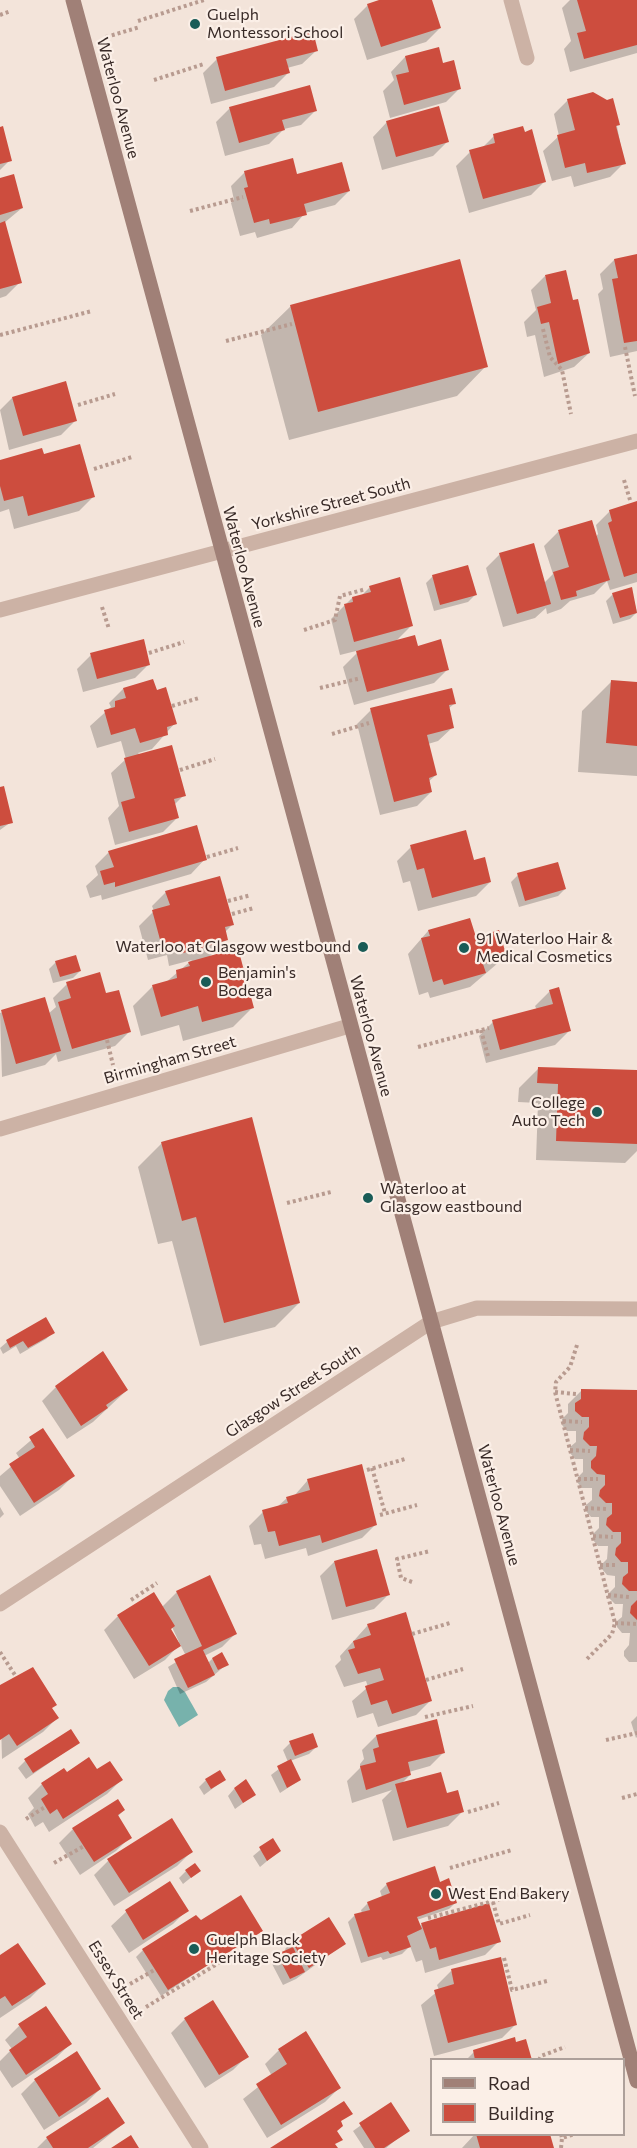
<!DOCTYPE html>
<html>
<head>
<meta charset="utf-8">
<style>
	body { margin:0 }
	#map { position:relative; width:637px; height:2148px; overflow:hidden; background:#f3e4da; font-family:Commissioner,sans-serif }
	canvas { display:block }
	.legend { position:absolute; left:430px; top:2058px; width:195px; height:78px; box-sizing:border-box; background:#fbefe7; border:2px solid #ada09a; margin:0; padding:8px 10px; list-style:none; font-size:18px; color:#382a27 }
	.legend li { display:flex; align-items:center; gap:12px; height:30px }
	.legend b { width:30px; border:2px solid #ada09a }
</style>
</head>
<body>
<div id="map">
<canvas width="637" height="2148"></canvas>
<ul class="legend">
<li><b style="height:8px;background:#a08077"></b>Road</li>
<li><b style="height:16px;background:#cd4d3e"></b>Building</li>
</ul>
</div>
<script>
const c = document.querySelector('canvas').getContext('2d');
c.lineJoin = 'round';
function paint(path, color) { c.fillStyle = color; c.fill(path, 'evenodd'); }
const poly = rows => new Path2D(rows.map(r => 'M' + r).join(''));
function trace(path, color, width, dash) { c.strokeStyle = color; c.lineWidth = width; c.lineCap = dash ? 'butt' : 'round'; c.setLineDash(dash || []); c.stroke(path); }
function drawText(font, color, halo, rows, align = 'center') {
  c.font = font + ' Commissioner,sans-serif'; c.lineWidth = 4.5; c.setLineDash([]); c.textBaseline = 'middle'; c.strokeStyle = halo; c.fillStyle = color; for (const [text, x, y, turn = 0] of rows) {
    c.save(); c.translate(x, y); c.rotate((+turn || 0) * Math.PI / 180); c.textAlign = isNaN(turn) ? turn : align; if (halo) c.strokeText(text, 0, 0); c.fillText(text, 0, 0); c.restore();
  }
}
const water = poly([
	[173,1687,179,1687,185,1692,198,1715,179,1727,164,1700,168,1691]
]);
const shadow = poly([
	[384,0,431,0,440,28,426,42,367,60,354,19,368,5],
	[570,0,637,0,637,53,570,72,564,49,571,41,562,8],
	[438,48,442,65,460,88,446,102,390,118,383,91,394,80,391,72,405,57],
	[317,50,302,64,287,68,288,73,274,87,211,104,203,73,217,59],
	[568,100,612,100,624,163,610,177,574,187,571,176,552,181,543,151,559,136,554,114],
	[230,108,315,111,301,125,284,129,269,144,225,156,216,122],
	[387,122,447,142,433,156,382,170,373,137],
	[0,128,10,160,0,170],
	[494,136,545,181,531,195,469,213,456,166,470,152,481,149],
	[245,172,296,176,349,191,335,205,305,213,292,228,257,238,255,232,240,236,231,203,234,200,231,186],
	[0,180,22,208,4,223,20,282,6,296,0,298],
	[637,255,637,351,610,357,598,294,603,289,600,274,614,260],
	[545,276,589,353,574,367,544,377,535,335,527,337,524,322,536,310,531,290],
	[291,306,486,366,457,396,289,440,261,335],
	[12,398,75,421,61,435,9,450,0,410],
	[43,456,93,497,79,511,14,529,9,509,0,512,0,462],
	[637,502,637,582,610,590,607,581,594,594,570,601,561,609,547,614,546,608,535,618,503,627,486,568,500,554,544,583,553,574,544,546,558,532,591,522,596,537,598,534,596,525,610,511],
	[433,576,475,595,468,602,434,611,426,583],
	[370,587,411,626,395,642,417,648,448,669,434,683,354,705,343,667,360,650,340,655,331,619,352,598,361,596],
	[631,589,637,612,630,619,613,624,606,601,613,594],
	[91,655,149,664,135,678,83,692,77,669],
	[611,682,637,683,637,776,578,772,582,711],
	[123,689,156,692,175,723,152,749,138,753,184,795,174,805,177,818,163,832,115,845,108,818,119,806,111,773,126,759,121,741,97,748,90,726,111,707,109,703],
	[454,704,448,709,453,727,438,741,428,744,436,775,428,782,431,792,417,806,380,815,357,724,371,710],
	[0,789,11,822,0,830],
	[411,847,473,862,490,882,476,896,418,911,410,881,403,883,397,861],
	[109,852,205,859,191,874,102,900,101,895,90,898,86,886,98,875,95,866],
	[518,875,565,889,558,896,519,907,511,882],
	[166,892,233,924,225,932,226,940,209,957,253,1007,233,1027,183,1041,179,1025,141,1036,133,1006,153,986,165,983,192,960,169,966,167,955,148,960,139,926,154,911,152,906],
	[428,931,474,939,505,957,470,987,430,998,428,992,419,995,408,954],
	[56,962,80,971,73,978,53,983,49,969],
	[67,984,105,995,129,1032,115,1046,58,1062,56,1054,45,1065,2,1077,0,1013,44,999,48,1014,56,1007,53,998],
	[550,991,569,1031,555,1045,486,1063,479,1036,493,1022,537,1010,535,1006],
	[539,1068,637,1072,637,1151,625,1163,536,1160,538,1103,518,1102,519,1088],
	[162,1143,299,1303,275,1327,200,1346,172,1241,158,1244,138,1167],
	[45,1319,53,1332,46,1339,20,1354,16,1346,3,1354,0,1348,7,1342],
	[56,1387,127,1390,93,1422,67,1439,42,1401],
	[582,1390,637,1391,637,1662,629,1662,624,1656,624,1651,629,1645,630,1633,622,1633,617,1627,617,1621,622,1617,623,1604,615,1604,609,1598,609,1593,615,1587,615,1576,607,1575,602,1569,602,1564,607,1559,608,1546,598,1546,593,1540,593,1534,599,1528,599,1517,591,1517,586,1511,586,1505,592,1500,592,1488,582,1488,577,1482,578,1477,583,1472,583,1459,575,1459,570,1453,570,1447,576,1442,576,1431,567,1431,562,1425,562,1419,568,1413,568,1404],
	[43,1430,73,1476,59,1490,20,1516,0,1486,0,1476,20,1459,16,1453],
	[308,1480,376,1524,362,1538,308,1556,306,1548,265,1559,261,1544,254,1545,249,1526,263,1512,276,1508,287,1498,294,1496],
	[0,1507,4,1514,0,1518],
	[334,1562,388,1595,374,1609,332,1620,320,1576],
	[177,1592,236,1633,222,1647,204,1656,208,1663,212,1659,227,1664,206,1682,180,1694,168,1667,186,1656,180,1644,165,1660,134,1679,104,1630,118,1616,161,1608],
	[172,1627,179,1642,178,1643,169,1630],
	[368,1625,430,1701,416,1715,378,1727,373,1713,357,1718,352,1701,368,1687,366,1681,344,1687,335,1666,341,1660,340,1656],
	[0,1688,57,1718,43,1732,2,1759],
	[637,1716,637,1737,636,1738,631,1722],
	[436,1720,444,1752,430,1766,409,1772,410,1775,400,1785,446,1795,462,1812,448,1826,393,1841,382,1800,392,1790,352,1803,347,1781,360,1768,360,1764,364,1759,362,1750,376,1736],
	[78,1743,26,1779,18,1768,25,1761],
	[290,1743,316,1747,309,1754,290,1761,300,1780,280,1793,271,1775,288,1762,283,1750],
	[97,1771,121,1780,107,1794,49,1832,43,1822,35,1827,28,1814,34,1808,28,1798,42,1784,67,1774],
	[206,1780,224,1780,204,1795,199,1787],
	[234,1789,254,1795,235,1809,228,1796],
	[124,1810,117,1817,130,1837,116,1851,80,1875,59,1843,73,1829],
	[272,1840,279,1851,260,1867,253,1856],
	[191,1852,177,1866,114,1906,94,1875,108,1861],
	[186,1871,199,1871,183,1884,179,1878],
	[170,1883,187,1910,173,1924,129,1953,111,1926,126,1912],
	[387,1884,439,1884,456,1902,449,1909,417,1920,419,1927,422,1924,499,1941,485,1955,425,1973,422,1960,416,1962,410,1946,402,1954,383,1960,381,1957,361,1963,348,1922,355,1915,362,1913,361,1910,368,1903,382,1897,380,1891],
	[200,1922,261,1930,161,1996,136,1957,143,1950],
	[292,1942,344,1944,296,1979,283,1985,271,1962,286,1951,285,1949],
	[0,1956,44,1984,30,1998,0,2018],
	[451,1971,516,2024,502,2038,434,2056,421,2005,439,1990,437,1985],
	[213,2002,247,2056,233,2070,205,2088,171,2033,185,2019],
	[19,2026,70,2044,56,2058,12,2088,0,2070,0,2061,12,2049,5,2040],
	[515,2044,530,2060,466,2060,474,2052],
	[279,2050,339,2088,325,2102,267,2138,243,2099,272,2076,265,2064],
	[35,2080,100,2089,86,2103,44,2130,21,2094],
	[390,2104,408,2130,386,2148,364,2148,353,2131],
	[124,2123,93,2148,37,2148,47,2138],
	[475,2134,549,2134,552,2148,462,2148]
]);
const building = poly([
	[379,0,432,0,441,28,381,47,367,4],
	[577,0,637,0,637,45,584,59,577,33,586,31],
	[313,31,318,51,286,59,290,73,225,91,216,57],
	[439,47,443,63,454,60,461,89,404,105,396,75,409,72,405,56],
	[310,85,317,111,282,120,285,130,239,143,229,107],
	[593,92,607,100,613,98,620,125,616,126,626,164,587,173,585,163,565,168,557,135,575,130,567,99],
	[439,106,449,142,396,157,386,121],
	[3,126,12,161,0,164,0,127],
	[523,126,525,132,532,129,546,182,483,199,469,150,495,143,493,134],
	[293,158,297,174,342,162,350,191,304,204,307,215,270,224,269,219,254,223,244,188,248,187,244,171],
	[14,174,23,208,0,215,0,178],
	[5,221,22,283,0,289,0,223],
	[637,254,637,341,624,343,612,279,618,278,614,259],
	[460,259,488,367,318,412,290,305],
	[566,270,573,300,578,299,590,353,558,364,549,322,541,324,537,307,551,303,545,275],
	[66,381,77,421,23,436,12,397],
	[80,444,95,497,28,516,23,496,4,501,0,486,0,460,42,448,44,454],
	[637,501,637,573,624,577,608,523,612,521,609,510],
	[592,520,610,580,576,591,577,596,561,600,553,572,569,567,558,530],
	[534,543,551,604,517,614,499,553],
	[468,565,477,595,440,605,432,575],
	[400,577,413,626,354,642,344,604,353,602,352,597,371,592,369,586],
	[632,587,637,613,620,618,612,593],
	[415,635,418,646,441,639,449,670,367,692,356,651],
	[144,639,150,665,97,679,90,653],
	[153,679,157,690,166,687,177,724,167,727,168,735,140,743,135,728,111,735,104,710,115,707,115,701,126,698,123,688],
	[611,680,637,682,637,746,606,743],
	[452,688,456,704,449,705,454,728,427,735,437,775,429,778,432,792,394,802,370,708],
	[172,745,186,796,174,799,179,818,129,832,121,802,135,798,124,758],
	[4,786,13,823,0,826,0,787],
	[197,825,207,860,115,887,115,882,104,885,100,871,114,867,108,851],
	[466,830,474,860,485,857,491,882,432,898,424,868,417,870,410,845],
	[558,862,566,889,525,901,517,873],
	[220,876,234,925,225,927,228,940,183,953,181,941,162,947,152,910,170,905,165,891],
	[470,918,476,937,499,930,507,958,483,964,486,973,444,985,442,979,433,982,421,938,430,936,428,930],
	[238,948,254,1008,202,1022,198,1006,161,1017,152,985,177,978,176,970,190,966,188,962],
	[76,955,81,971,60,977,55,961],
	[100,972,106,993,119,990,131,1032,72,1049,58,1002,71,998,66,982],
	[559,987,571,1031,500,1050,492,1020,553,1004,549,990],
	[45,997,61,1051,16,1064,1,1010],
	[538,1067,637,1070,637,1144,556,1141,558,1084,537,1083],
	[252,1117,300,1303,224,1323,196,1217,182,1221,161,1142],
	[46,1317,55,1333,28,1348,23,1341,10,1348,6,1340],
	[103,1351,128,1390,106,1405,108,1408,81,1426,55,1386],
	[581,1389,637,1390,637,1591,629,1591,622,1584,623,1577,628,1573,628,1562,621,1562,615,1555,616,1548,621,1543,621,1532,613,1532,606,1525,607,1518,612,1514,612,1503,606,1503,599,1496,600,1490,605,1485,605,1475,597,1474,591,1468,591,1461,596,1456,597,1446,590,1446,583,1439,584,1432,589,1427,589,1417,582,1417,575,1411,575,1403,581,1399],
	[43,1428,75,1476,34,1503,9,1464,35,1447,29,1437],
	[362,1464,377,1525,322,1543,320,1535,279,1546,275,1531,268,1532,262,1510,288,1503,286,1497,310,1490,307,1479],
	[377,1549,390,1595,346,1607,334,1561],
	[210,1575,237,1634,203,1650,215,1675,188,1688,174,1659,202,1646,176,1591],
	[154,1592,175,1626,171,1629,181,1646,149,1666,117,1615],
	[637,1600,637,1620,630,1613,631,1606],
	[406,1612,432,1701,392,1714,387,1700,371,1705,365,1686,384,1680,380,1668,358,1674,348,1650,355,1648,353,1641,371,1635,367,1624],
	[222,1652,229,1665,218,1670,212,1658],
	[33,1667,57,1705,52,1708,59,1718,17,1746,9,1734,0,1740,0,1685],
	[437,1719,445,1753,408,1762,411,1775,366,1790,360,1766,376,1762,373,1749,379,1747,376,1735],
	[71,1729,80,1743,33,1773,24,1759],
	[313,1733,318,1747,295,1756,289,1741],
	[89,1757,97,1769,110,1761,123,1780,63,1819,57,1809,50,1814,41,1799,48,1794,41,1783,64,1768,67,1772],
	[291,1759,301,1780,287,1788,277,1766],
	[220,1770,226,1780,211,1789,205,1779],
	[441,1772,447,1793,458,1790,464,1812,407,1828,395,1784],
	[246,1779,256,1795,243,1803,234,1788],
	[118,1799,125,1810,118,1815,132,1838,94,1862,72,1828],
	[172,1818,193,1852,129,1893,107,1859],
	[273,1838,281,1851,267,1861,259,1847],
	[195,1863,201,1871,191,1878,185,1870],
	[435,1866,440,1882,449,1878,457,1903,417,1917,422,1929,407,1936,411,1947,390,1954,388,1951,368,1957,354,1914,370,1910,367,1902,390,1893,386,1883],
	[170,1881,189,1911,143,1940,125,1910],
	[241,1895,263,1931,168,1990,142,1949,196,1915,201,1920],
	[489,1903,501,1942,439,1960,436,1947,430,1949,421,1923],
	[329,1917,346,1944,309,1968,291,1941],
	[18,1943,46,1984,12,2006,5,1996,0,1999,0,1955],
	[293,1947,305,1972,290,1979,277,1954],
	[501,1957,517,2025,448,2043,434,1990,454,1984,451,1969],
	[213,2000,249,2057,219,2075,184,2018],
	[46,2006,72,2044,26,2075,9,2050,27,2037,18,2024],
	[306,2031,341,2088,281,2125,256,2084,287,2064,278,2049],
	[515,2037,516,2042,526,2039,532,2060,475,2060,473,2050],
	[77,2051,101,2089,59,2117,34,2079],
	[108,2097,125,2123,88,2148,53,2148,46,2137],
	[344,2101,353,2114,341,2121,343,2126,337,2131,343,2140,335,2144,338,2148,270,2148],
	[391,2102,410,2131,384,2148,375,2148,359,2123],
	[476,2134,550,2134,554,2148,480,2148],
	[131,2135,139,2148,111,2148]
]);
const path = poly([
	[0,15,11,11],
	[138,21,204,0],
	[106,37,140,27],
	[154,80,204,64],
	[190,211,243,197],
	[543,329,550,357,562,370,571,414],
	[0,335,92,311],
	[226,341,292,324],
	[625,347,635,396],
	[78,405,115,394],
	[94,469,132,457],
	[624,480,630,500],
	[102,607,109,629],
	[304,630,335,620,340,596,366,589],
	[149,653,184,642],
	[320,688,361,678],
	[172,706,199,698],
	[332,734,369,723],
	[180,770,215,759],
	[207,857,238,848],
	[228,901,251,895],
	[232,914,254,908],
	[481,1030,488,1056],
	[107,1040,113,1065],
	[418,1047,489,1028],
	[287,1203,331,1192],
	[577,1345,570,1367,556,1382,555,1392,615,1623,612,1634,585,1661],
	[555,1392,576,1394],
	[563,1421,582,1422],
	[570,1450,590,1451],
	[372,1468,385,1513],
	[367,1470,405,1459],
	[578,1479,598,1479],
	[585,1508,606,1509],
	[380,1515,417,1505],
	[593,1536,613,1537],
	[600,1565,618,1565],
	[412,1582,401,1578,397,1559,430,1551],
	[608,1595,629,1597],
	[131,1600,157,1583],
	[615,1623,637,1624],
	[412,1634,450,1623],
	[0,1652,15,1675],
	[426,1680,463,1669],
	[425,1717,473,1706],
	[606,1740,637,1733],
	[622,1798,637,1794],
	[468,1812,499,1803],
	[26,1819,45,1807],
	[54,1863,84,1846],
	[450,1868,512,1850],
	[493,1902,499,1924,530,1915],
	[428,1918,524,1893],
	[504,1958,512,1990,547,1981],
	[130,1984,156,1969],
	[146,2007,222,1961],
	[539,2060,541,2056,565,2047],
	[561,2134,562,2138,575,2134],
	[561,2148,562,2138]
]);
const street = poly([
	[511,0,527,58],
	[0,610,637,441],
	[0,1129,349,1026],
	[0,1604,431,1322,477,1308,637,1309],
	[0,1832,201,2148]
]);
const secondary = poly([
	[73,0,637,2081]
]);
const markers = [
	[195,24,6,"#1a5c57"],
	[363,947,6,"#1a5c57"],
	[464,948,6,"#1a5c57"],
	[206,982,6,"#1a5c57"],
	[597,1112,6,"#1a5c57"],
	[368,1198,6,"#1a5c57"],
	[436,1894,6,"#1a5c57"],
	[194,1949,6,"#1a5c57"]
];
const poiNames = [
	["Guelph",207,15],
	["Montessori School",207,33],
	["91 Waterloo Hair &",476,939],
	["Medical Cosmetics",476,957],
	["Waterloo at Glasgow westbound",351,947,"right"],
	["Benjamin's",218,973],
	["Bodega",218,991],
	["College",585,1103,"right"],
	["Auto Tech",585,1121,"right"],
	["Waterloo at",380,1189],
	["Glasgow eastbound",380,1207],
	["West End Bakery",448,1894],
	["Guelph Black",206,1940],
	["Heritage Society",206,1958]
];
const streetNames = [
	["Waterloo Avenue",118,98,75],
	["Yorkshire Street South",331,504,-15],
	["Waterloo Avenue",244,567,75],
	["Waterloo Avenue",371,1036,75],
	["Birmingham Street",170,1060,-16],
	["Glasgow Street South",293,1391,-33],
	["Waterloo Avenue",499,1505,75],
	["Essex Street",116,1980,58]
];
paint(water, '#77b2ac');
paint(shadow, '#0003');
paint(building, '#cd4d3e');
trace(path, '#b89b90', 4, [3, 3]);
trace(street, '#ccb2a5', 15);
trace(secondary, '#a08077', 15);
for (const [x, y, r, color] of markers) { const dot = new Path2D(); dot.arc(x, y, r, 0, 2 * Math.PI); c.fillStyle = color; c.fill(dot); trace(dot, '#fbefe7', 2); }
drawText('16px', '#382a27', '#fbefe7', poiNames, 'left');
drawText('16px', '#382a27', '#fbefe7', streetNames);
</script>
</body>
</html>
